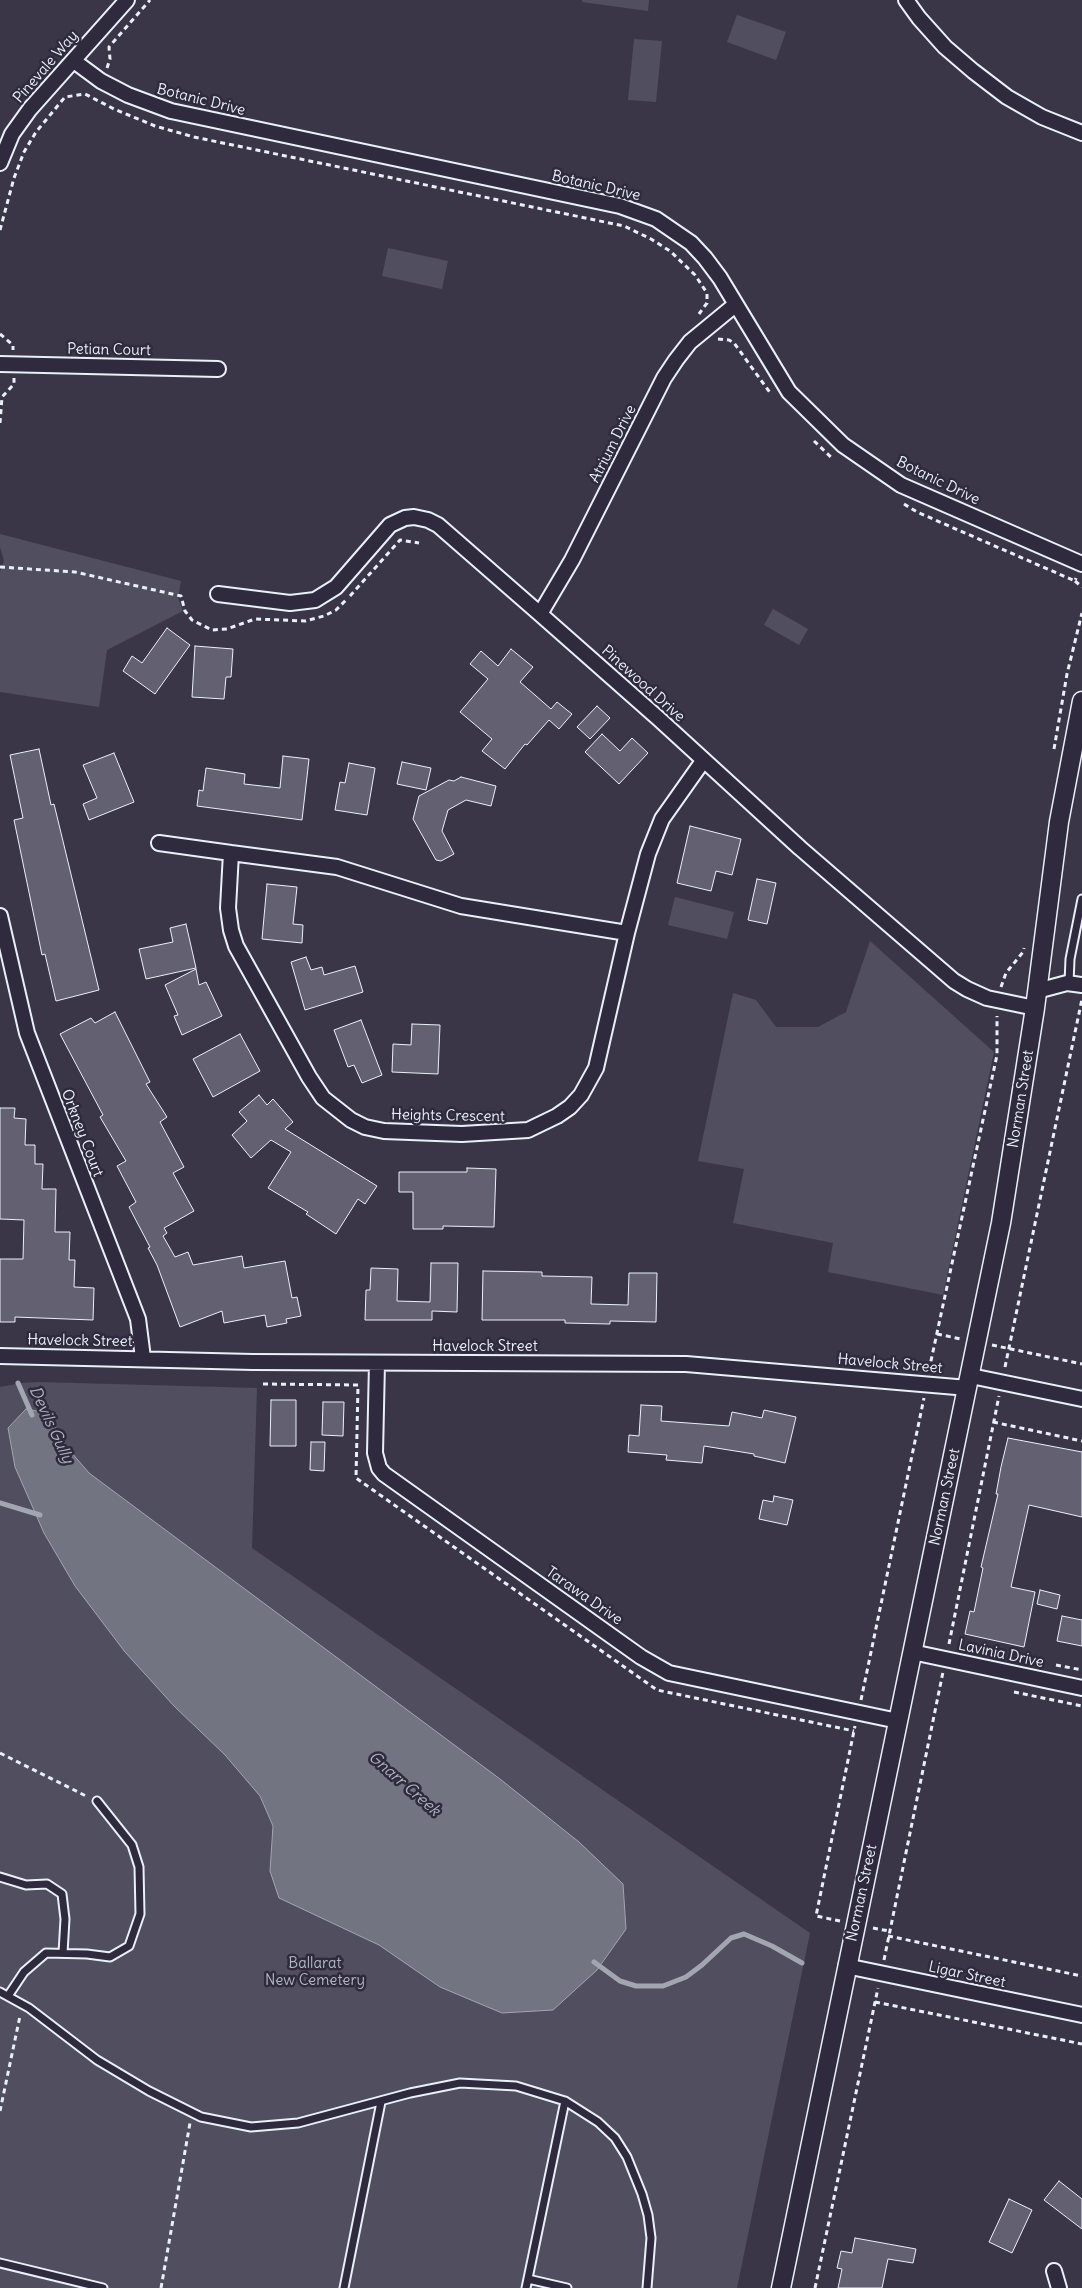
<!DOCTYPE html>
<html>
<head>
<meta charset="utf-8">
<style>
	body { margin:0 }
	canvas { display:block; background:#3a3648 }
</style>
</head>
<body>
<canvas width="1082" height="2288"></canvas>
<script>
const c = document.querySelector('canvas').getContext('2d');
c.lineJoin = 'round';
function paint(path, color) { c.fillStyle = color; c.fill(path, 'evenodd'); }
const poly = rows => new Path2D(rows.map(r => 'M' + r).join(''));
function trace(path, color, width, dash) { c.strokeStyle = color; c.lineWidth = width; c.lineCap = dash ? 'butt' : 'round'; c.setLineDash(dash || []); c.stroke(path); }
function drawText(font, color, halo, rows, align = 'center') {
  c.font = font + ' Delius,sans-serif'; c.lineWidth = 5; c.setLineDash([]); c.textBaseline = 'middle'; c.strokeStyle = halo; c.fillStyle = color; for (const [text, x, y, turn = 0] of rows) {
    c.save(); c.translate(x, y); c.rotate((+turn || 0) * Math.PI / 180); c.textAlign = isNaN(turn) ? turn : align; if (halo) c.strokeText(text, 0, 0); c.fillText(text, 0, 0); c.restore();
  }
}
const green = poly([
	[582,0,649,0,648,11,582,2],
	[737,15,786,32,776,60,727,42],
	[634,39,662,41,656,102,628,100],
	[388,248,448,261,442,289,382,276],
	[0,534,181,581,178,598,183,611,107,650,99,707,0,692,0,572,4,561,0,547],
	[773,609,808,629,799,645,764,625],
	[675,897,734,912,727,939,668,925],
	[870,941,994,1052,943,1295,828,1272,833,1243,733,1223,744,1169,698,1161,733,993,756,1000,776,1027,818,1027,846,1012],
	[38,1382,257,1388,252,1548,810,1933,737,2288,0,2288,0,1387,21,1383]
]);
const water = poly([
	[26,1409,47,1413,65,1445,89,1473,500,1779,579,1842,623,1884,626,1929,597,1970,553,2010,502,2013,440,1987,379,1945,279,1898,270,1871,273,1826,260,1796,225,1755,174,1706,125,1652,75,1586,44,1533,15,1467,8,1428,26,1409]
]);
const stream = poly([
	[18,1383,32,1415],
	[0,1503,40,1515],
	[594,1962,620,1981,636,1986,663,1986,686,1977,702,1965,731,1938,744,1934,772,1946,802,1963]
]);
const building = poly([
	[167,628,190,645,155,694,123,671,132,656,142,663,167,628],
	[195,646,233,649,231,677,226,677,224,699,192,697,195,646],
	[511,649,533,667,520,682,551,709,557,702,572,714,559,729,549,720,527,745,525,744,505,769,482,751,492,739,460,712,488,679,470,664,481,651,498,666,511,649],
	[597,706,610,718,590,739,577,727,597,706],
	[602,734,620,751,632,738,648,753,619,784,585,752,602,734],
	[39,749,51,805,54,804,99,990,56,1001,45,954,42,955,14,820,23,818,10,755,39,749],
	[114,753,134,802,89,820,83,804,97,798,83,765,114,753],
	[283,756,309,759,302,820,197,806,199,790,203,791,206,768,245,774,244,784,280,788,283,756],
	[402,762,431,768,426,790,397,784,402,762],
	[349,763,375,768,367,815,335,810,340,782,345,783,349,763],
	[461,777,496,786,491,806,466,800,448,810,442,831,454,854,441,861,436,860,413,819,419,796,449,780,454,781,461,777],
	[690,826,741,839,732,875,716,871,711,891,677,883,690,826],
	[757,879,776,883,767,924,748,920,757,879],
	[267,884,297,887,293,924,303,925,302,943,262,939,267,884],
	[186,924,196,968,146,979,139,949,173,942,170,928,186,924],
	[306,957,311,970,322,967,324,975,355,966,363,992,305,1010,291,962,306,957],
	[196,969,199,985,206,982,222,1016,182,1035,174,1016,178,1015,165,985,196,969],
	[115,1012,150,1082,146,1084,167,1117,160,1122,184,1167,173,1173,194,1211,164,1228,167,1233,163,1236,175,1257,188,1252,193,1265,242,1256,244,1268,285,1261,292,1298,297,1297,301,1316,286,1319,287,1323,267,1327,265,1315,224,1323,222,1311,180,1327,157,1265,148,1248,150,1247,129,1207,136,1202,117,1166,126,1161,100,1117,103,1115,60,1034,91,1018,95,1023,115,1012],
	[361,1020,382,1075,362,1083,354,1065,348,1067,334,1030,361,1020],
	[412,1024,440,1025,438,1074,392,1072,393,1044,411,1045,412,1024],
	[240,1034,260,1071,213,1097,193,1059,240,1034],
	[259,1095,267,1105,273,1099,293,1122,285,1129,377,1186,365,1204,358,1199,336,1234,306,1214,308,1212,268,1188,291,1152,271,1140,251,1158,232,1135,247,1121,239,1112,259,1095],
	[0,1108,15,1108,14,1118,26,1119,25,1145,35,1145,35,1164,43,1164,42,1189,56,1189,55,1232,70,1232,69,1260,75,1260,74,1287,94,1288,93,1320,15,1317,15,1322,0,1322,0,1259,23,1259,24,1220,0,1219,0,1108],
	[467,1168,496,1169,494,1227,443,1226,443,1229,413,1229,413,1192,399,1192,399,1172,467,1172,467,1168],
	[431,1263,458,1263,457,1312,432,1311,432,1320,365,1320,366,1290,370,1290,371,1268,398,1269,397,1301,430,1302,431,1263],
	[483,1271,542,1272,542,1276,592,1277,591,1304,628,1305,629,1273,657,1273,656,1322,610,1321,610,1324,565,1323,565,1320,482,1320,483,1271],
	[271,1400,296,1400,296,1446,270,1446,271,1400],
	[323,1402,344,1402,343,1436,322,1435,323,1402],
	[641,1405,662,1406,661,1421,729,1426,732,1412,762,1418,764,1410,796,1417,785,1463,754,1456,754,1454,704,1446,702,1463,666,1460,667,1455,628,1452,629,1435,639,1436,641,1405],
	[1008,1438,1082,1452,1082,1517,1029,1505,1011,1587,1035,1592,1024,1647,965,1634,970,1611,974,1612,983,1568,981,1567,998,1494,996,1494,1001,1467,1008,1438],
	[311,1442,325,1442,324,1471,310,1470,311,1442],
	[774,1496,793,1500,787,1525,759,1519,763,1500,773,1502,774,1496],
	[1040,1590,1060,1595,1057,1609,1037,1604,1040,1590],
	[1062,1616,1082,1620,1082,1646,1057,1641,1062,1616],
	[1059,2181,1082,2199,1082,2229,1044,2200,1059,2181],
	[1009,2199,1032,2210,1012,2253,989,2242,1009,2199],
	[855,2238,916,2249,913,2263,888,2259,882,2288,838,2288,842,2269,837,2268,841,2251,852,2253,855,2238]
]);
const path = poly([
	[107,68,110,59,109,47,150,0],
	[0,230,14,178,24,152,36,132,65,97,85,94,114,109,155,126,194,137,624,226,651,239,670,251,695,275,707,293,707,303,699,314],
	[0,334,13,345,13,350],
	[718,339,729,340,734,343,771,394],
	[0,423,2,397,14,384,14,378],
	[814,441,833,459],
	[904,504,917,512,1075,581,1076,578],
	[0,567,75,572,181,596,185,611,192,620,212,630,227,629,255,619,305,621,324,616,336,610,346,600],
	[1075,581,1082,587],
	[350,596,400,540,419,543],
	[1054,749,1067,674,1082,613],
	[1001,987,1006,973,1023,952,1024,948],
	[937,1334,961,1339],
	[992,1345,1082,1364],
	[1005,1367,1082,999],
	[929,1370,997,1055,997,1016],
	[263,1384,358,1385,356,1478,657,1690,854,1731],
	[993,1422,1082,1441],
	[949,1644,999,1396],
	[1056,1665,1082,1670],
	[1014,1692,1082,1706],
	[861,1700,924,1398],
	[0,1753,88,1797],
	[840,1921,816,1916,855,1726],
	[873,1928,889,1931],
	[888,1936,1082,1976],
	[884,1960,943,1672],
	[875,2002,1082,2044],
	[0,2111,20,2016],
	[161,2288,190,2123],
	[815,2288,878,1988]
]);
const service = poly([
	[1069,983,1070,959,1082,899],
	[0,1877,26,1885,47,1884,62,1894,65,1919,63,1953],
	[0,1992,29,2008,97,2060,149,2091,201,2117,251,2127,298,2123,410,2093,460,2083,516,2086,565,2101,598,2122,615,2138,627,2157,642,2194,648,2215,651,2238,647,2288],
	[8,1996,24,1972,46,1953,87,1954,110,1957,129,1946,140,1914,139,1867,132,1845,97,1801],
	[0,2263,103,2288],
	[528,2279,567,2288],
	[344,2288,381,2102],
	[526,2288,565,2101]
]);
const minor = poly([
	[906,0,919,18,945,47,973,71,1007,97,1042,117,1082,133],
	[74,61,101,81,128,95,171,111,620,206,656,219,691,243,705,258,720,278,789,392,843,445,901,485,1082,564],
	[0,163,12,134,30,109,127,0],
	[0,364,218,369],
	[218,594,290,603,315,600,336,587,390,525,405,518,414,517,428,520,438,525,540,614,659,719,800,848,954,981,967,989,987,998,1035,1008],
	[540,614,572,560,664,378,676,360,690,342,735,305],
	[159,843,231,853],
	[0,916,27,1033,138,1319,143,1358],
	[627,933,461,906,337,867,231,853,228,908,231,930,236,946,309,1077,323,1098,351,1120,365,1127,384,1131,462,1134,528,1130,557,1116,570,1107,581,1095,596,1068,627,933,648,854,662,819,703,761],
	[1037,991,1067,983,1082,985],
	[0,1356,253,1362,686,1364,968,1388],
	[377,1363,375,1453,379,1468,384,1474,641,1657,669,1673,898,1721],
	[971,1376,1082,1399],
	[912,1652,1082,1688],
	[846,1966,1082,2015],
	[1054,2271,1059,2288]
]);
const tertiary = poly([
	[781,2288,1001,1223,1035,1008,1059,822,1082,701]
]);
const streetNames = [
	["Pinevale Way",46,67,-49],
	["Botanic Drive",201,100,14],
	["Botanic Drive",596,186,13],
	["Petian Court",109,350,1],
	["Atrium Drive",613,444,-63],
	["Botanic Drive",938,481,26],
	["Pinewood Drive",643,684,42],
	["Norman Street",1021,1099,-81],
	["Heights Crescent",448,1116,1],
	["Orkney Court",82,1133,69],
	["Havelock Street",80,1341,1],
	["Havelock Street",485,1347],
	["Havelock Street",890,1364,5],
	["Norman Street",945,1497,-78],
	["Tarawa Drive",584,1596,35],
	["Lavinia Drive",1001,1654,12],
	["Norman Street",862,1893,-78],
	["Ligar Street",967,1975,12]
];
const parkNames = [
	["Ballarat",315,1964],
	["New Cemetery",315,1981]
];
const waterNames = [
	["Devils Gully",51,1425,65],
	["Gnarr Creek",404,1784,41]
];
paint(green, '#504e5f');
paint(water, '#737482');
trace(water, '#a2a6b1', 1);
trace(stream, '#a2a6b1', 5);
paint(building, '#636171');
trace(building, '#e8f1f8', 1);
trace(service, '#e8f1f8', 11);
trace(minor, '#e8f1f8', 18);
trace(tertiary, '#e8f1f8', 21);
trace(path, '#e8f1f8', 3, [5, 4]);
trace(service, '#2f2a3d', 7);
trace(minor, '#2f2a3d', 14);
trace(tertiary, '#2f2a3d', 18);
drawText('15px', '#e8f1f8', '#2f2a3d', streetNames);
drawText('15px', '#b3b8c2', '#2f2a3d', parkNames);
drawText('italic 16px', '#aeb2bd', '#2f2a3d', waterNames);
</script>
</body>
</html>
